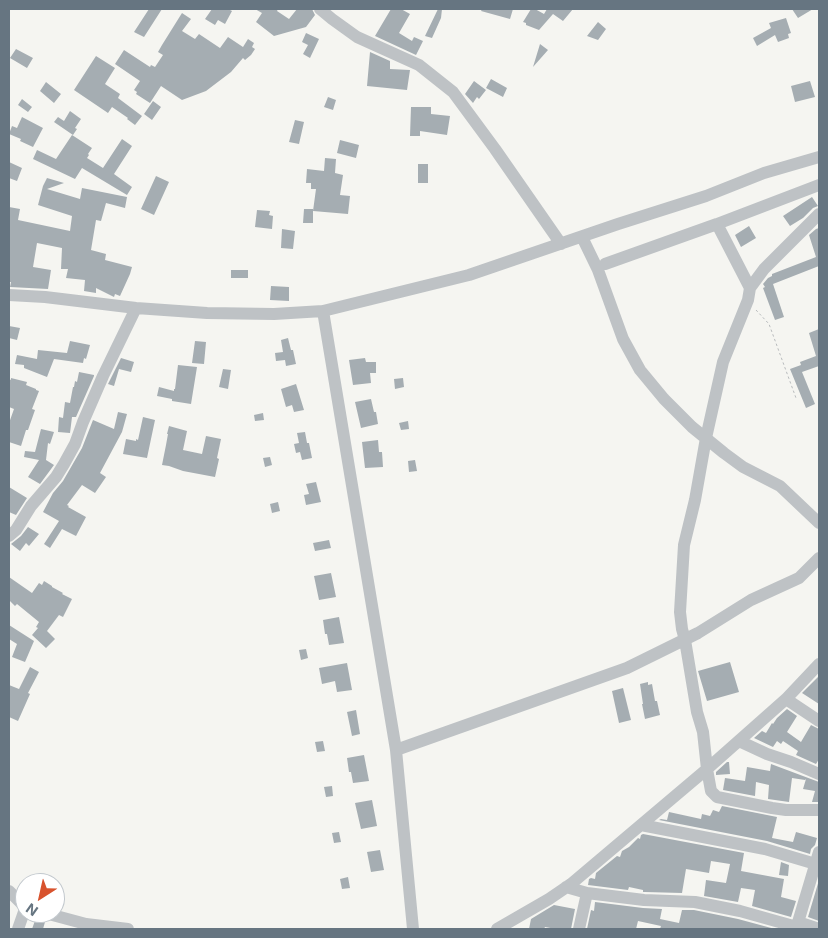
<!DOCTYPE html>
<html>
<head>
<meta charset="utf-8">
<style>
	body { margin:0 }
	#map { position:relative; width:828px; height:938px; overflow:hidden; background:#f5f5f1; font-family:Inter,sans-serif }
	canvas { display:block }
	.frame { position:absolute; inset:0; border:10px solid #667581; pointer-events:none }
	.north { position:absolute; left:15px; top:873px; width:50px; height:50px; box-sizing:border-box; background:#fff; border:1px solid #c2c8cd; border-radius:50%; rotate:215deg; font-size:14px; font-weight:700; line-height:20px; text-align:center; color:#667581 }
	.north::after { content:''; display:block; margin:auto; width:18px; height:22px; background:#d8532e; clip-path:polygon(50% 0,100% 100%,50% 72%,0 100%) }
</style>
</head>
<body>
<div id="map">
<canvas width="828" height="938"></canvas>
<div class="frame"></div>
<div class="north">N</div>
</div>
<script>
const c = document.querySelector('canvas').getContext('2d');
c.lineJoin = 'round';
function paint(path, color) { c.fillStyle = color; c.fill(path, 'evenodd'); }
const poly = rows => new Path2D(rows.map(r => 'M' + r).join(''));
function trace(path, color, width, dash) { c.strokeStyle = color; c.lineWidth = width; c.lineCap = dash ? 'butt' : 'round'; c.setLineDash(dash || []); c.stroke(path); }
const building = poly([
	[149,9,162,9,144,37,134,32],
	[212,9,228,9,232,11,225,24,218,20,215,25,205,19],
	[255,9,278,9,277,11,289,19,297,9,312,9,315,15,306,27,274,36,256,22,262,13],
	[391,9,401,9,410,14,399,33,412,41,414,37,423,41,416,55,375,36],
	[438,9,442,9,441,18,432,38,425,36],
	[482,9,513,9,510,19,481,11],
	[531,9,535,9,544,14,547,9,573,9,563,21,553,14,539,30,526,25,526,23,523,22],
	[792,9,813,9,798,18],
	[182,13,191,19,182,31,195,39,199,34,220,48,228,37,243,47,248,39,254,43,252,47,255,49,251,55,245,60,243,58,231,72,206,91,182,100,161,86,150,103,136,94,137,92,134,90,140,81,115,64,124,50,150,67,151,65,155,67,163,55,158,52,162,45],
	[786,18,791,33,788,34,789,38,778,42,775,35,757,46,753,38,771,28,769,23],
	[598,22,606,29,598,40,587,36],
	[306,33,319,39,310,58,303,54,308,45,302,42],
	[540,44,548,50,533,67],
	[16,49,33,58,27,68,10,58],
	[370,52,390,61,390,69,410,70,407,90,367,86],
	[96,56,115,68,105,84,120,94,118,98,142,116,135,125,127,119,128,118,112,107,108,113,74,90],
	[491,79,507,88,503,97,486,88],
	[474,81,486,90,479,99,477,97,473,103,465,94],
	[810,81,815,97,795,102,791,86],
	[46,82,61,94,54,103,40,91],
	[328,97,336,100,333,110,324,107],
	[22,99,32,107,28,112,18,105],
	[153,101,161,107,152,120,144,114],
	[411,107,431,107,431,114,450,116,447,135,420,131,420,136,410,136],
	[70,111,81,119,75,128,77,129,73,135,54,122,58,117,64,121],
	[22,117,43,128,33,147,20,141,21,139,9,134,12,126,17,128],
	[295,120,304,122,299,144,289,142],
	[72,135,92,148,88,154,89,155,87,158,103,168,122,139,132,146,114,174,132,187,127,195,82,168,75,179,33,159,37,150,56,159],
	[340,140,359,145,356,158,337,153],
	[325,158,336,159,335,173,343,175,340,195,350,196,348,214,313,211,313,223,303,223,304,209,313,209,313,211,316,189,311,189,311,183,306,183,307,169,324,171],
	[9,162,22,168,17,181,9,178],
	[418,164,428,164,428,183,418,183],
	[156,176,169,182,154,215,141,209],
	[47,178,64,183,47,189,80,199,82,188,127,197,125,208,106,203,101,221,96,220,91,250,106,254,105,260,132,267,130,274,120,296,115,294,114,297,96,288,96,293,84,291,85,280,66,278,68,269,61,269,62,248,37,243,33,267,51,270,48,289,10,287,11,282,9,282,9,207,20,209,18,220,70,231,72,216,38,205,43,186],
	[812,197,818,206,813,208,803,218,790,226,783,216],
	[257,210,270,211,269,215,273,216,272,229,255,227],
	[749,226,756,238,741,247,735,235],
	[819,228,819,266,773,284,784,317,775,320,763,288,765,287,763,284,768,278,772,276,772,274,816,257,809,235,816,229],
	[282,229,295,231,293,249,281,248],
	[231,270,248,270,248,278,231,278],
	[271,286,289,287,289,301,270,300],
	[9,326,20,328,17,340,9,338],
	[819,329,819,366,802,372,815,404,806,408,790,369,801,365,800,362,816,356,809,333],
	[288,338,291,350,293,350,296,364,286,366,285,360,276,361,275,353,283,352,281,340],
	[70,341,90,345,86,359,84,358,83,363,54,359,47,377,24,368,24,365,15,364,17,355,37,359,38,350,67,353],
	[195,341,206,342,204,364,192,363],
	[121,358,134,362,131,372,119,369,114,386,108,384],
	[365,358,366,362,376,362,376,373,370,373,371,383,353,385,349,360],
	[178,365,197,367,191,404,172,401,172,399,157,396,159,387,174,391,174,389,175,389],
	[223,369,231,370,228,389,219,387],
	[79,372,94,375,94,376,76,417,72,417,70,433,58,432,59,417,63,418,65,402,70,403,73,387,74,387,75,381,77,382],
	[11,378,27,382,26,385,36,389,36,390,39,391,32,409,35,410,28,430,26,430,21,446,9,442,9,423,14,409,9,407,9,379,11,380],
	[403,378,404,387,395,389,394,379],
	[296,384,304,410,294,412,292,405,286,407,281,389],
	[371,399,374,412,376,412,378,424,361,428,355,402],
	[118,412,127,414,122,432,100,473,106,477,95,493,82,485,67,505,69,506,68,507,86,517,76,536,62,529,50,548,44,544,59,521,43,512,53,493,63,481,82,448,93,420,114,429],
	[263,413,264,420,255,421,254,415],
	[143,417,155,420,147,458,123,454,126,439,136,441,136,439,138,440],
	[408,421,409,429,401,430,399,423],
	[169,426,187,431,183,450,202,454,206,436,221,439,217,458,219,459,215,477,183,471,169,466,162,465,166,445,168,434,167,434],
	[41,429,54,432,50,444,48,443,46,460,54,465,40,484,28,477,39,460,24,457,25,451,35,452],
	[305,432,307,443,309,443,312,458,302,460,300,452,296,453,294,444,299,443,297,433],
	[378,440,379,452,382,452,383,467,365,468,362,442],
	[270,457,272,465,265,467,263,458],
	[415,460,417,471,409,472,408,461],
	[316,482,321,502,306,505,304,495,309,494,306,484],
	[9,487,27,498,16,515,9,512],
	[278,502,280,511,272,513,270,504],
	[28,527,39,534,29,546,26,543,20,551,11,544,21,536],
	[329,540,331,548,315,551,313,543],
	[331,573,336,597,319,600,314,576],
	[9,577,32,593,39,583,42,585,44,581,52,586,52,587,63,593,62,594,72,599,63,617,59,615,47,631,55,639,46,648,32,635,38,628,36,627,39,622,17,604,15,606,9,600],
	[339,617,344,643,329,645,327,634,325,634,323,620],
	[9,625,34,641,25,662,12,657,17,644,9,639],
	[306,649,308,658,301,660,299,650],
	[730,662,739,692,707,701,698,671],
	[347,663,352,690,337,692,335,681,322,684,319,668],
	[30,667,39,672,28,693,30,694,18,721,9,717,9,685,19,689],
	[819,676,819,704,802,693],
	[648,682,648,685,652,684,655,701,657,701,660,715,645,719,642,704,643,704,640,684],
	[623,688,631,720,619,723,612,691],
	[787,709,797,716,787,732,801,742,811,725,819,729,819,759,816,764,796,755,798,751,783,741,781,744,777,741,773,747,754,738,762,731,766,733,772,723,773,724,777,718],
	[356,710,360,734,352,736,347,712],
	[323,741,325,751,317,752,315,742],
	[364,755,369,781,353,783,351,772,349,772,347,758],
	[727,762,729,762,730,774,716,775,716,772],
	[771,764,819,782,819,802,812,802,815,791,803,789,806,779,805,780,792,778,789,802,768,799,769,785,756,782,755,796,723,790,725,778,745,781,747,767,770,771],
	[332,786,333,796,326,797,324,787],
	[372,800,377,826,361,829,355,803],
	[722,806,777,817,772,838,793,842,796,832,817,838,815,845,811,849,810,854,767,841,659,820,661,819,667,820,669,812,701,819,702,814,710,816,713,810,719,812],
	[339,832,341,842,334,843,332,833],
	[643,834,744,853,741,871,784,879,781,897,796,901,791,917,752,906,755,890,741,888,738,902,704,896,706,880,726,883,730,864,711,861,709,873,686,869,682,893,645,892,643,892,643,890,629,887,628,890,588,885,589,879,591,878,595,879,596,873,617,856,620,857,622,851,629,847,638,838,640,839,641,835],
	[380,850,384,870,371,872,367,852],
	[781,862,789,865,788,876,779,875],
	[348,877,350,888,342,889,340,879],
	[819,880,819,921,808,917],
	[595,902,643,908,662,909,660,919,679,923,682,910,694,910,738,919,775,929,660,929,661,926,638,921,636,929,587,929,591,910,594,911],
	[554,905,575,909,571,929,556,929,545,927,544,929,529,929,531,919],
	[37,915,40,919,45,922,43,929,32,929]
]);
const path = poly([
	[756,310,769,324,796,398]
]);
const minor = poly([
	[320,9,332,19,357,37,419,65,453,92,495,149,561,244],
	[819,214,764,269,750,288,748,300,723,362,706,438,695,500,684,545,680,612,682,629,685,640,697,712,703,732,707,769,711,791,717,797,772,808,786,810,819,810],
	[717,224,750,288],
	[582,237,598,270,623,339,640,370,664,399,692,427,724,453,743,467,780,486,819,523],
	[605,264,717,224,819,185],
	[9,295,45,297,136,308,207,313,274,314,323,311,469,275,618,224,706,196,764,173,819,157],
	[323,311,396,750,413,929],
	[9,536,16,530,31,506,56,477,64,464,75,444,83,422,103,376,136,308],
	[786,699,819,721],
	[739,741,767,754,791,762,819,774],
	[396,750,627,668,698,633,751,600,799,578,819,558],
	[641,825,765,849,819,865],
	[566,887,587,893,644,900,695,902,740,911,797,927],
	[9,891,25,907],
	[45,913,86,924,128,929],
	[798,922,819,929],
	[18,929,25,909],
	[497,929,549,899,571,884,707,769,786,699,819,664],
	[579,929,587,893],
	[796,929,819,852]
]);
paint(building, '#a5adb2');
trace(path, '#b8bbbd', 1, [2.5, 2.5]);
trace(minor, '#bec2c5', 12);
</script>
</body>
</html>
